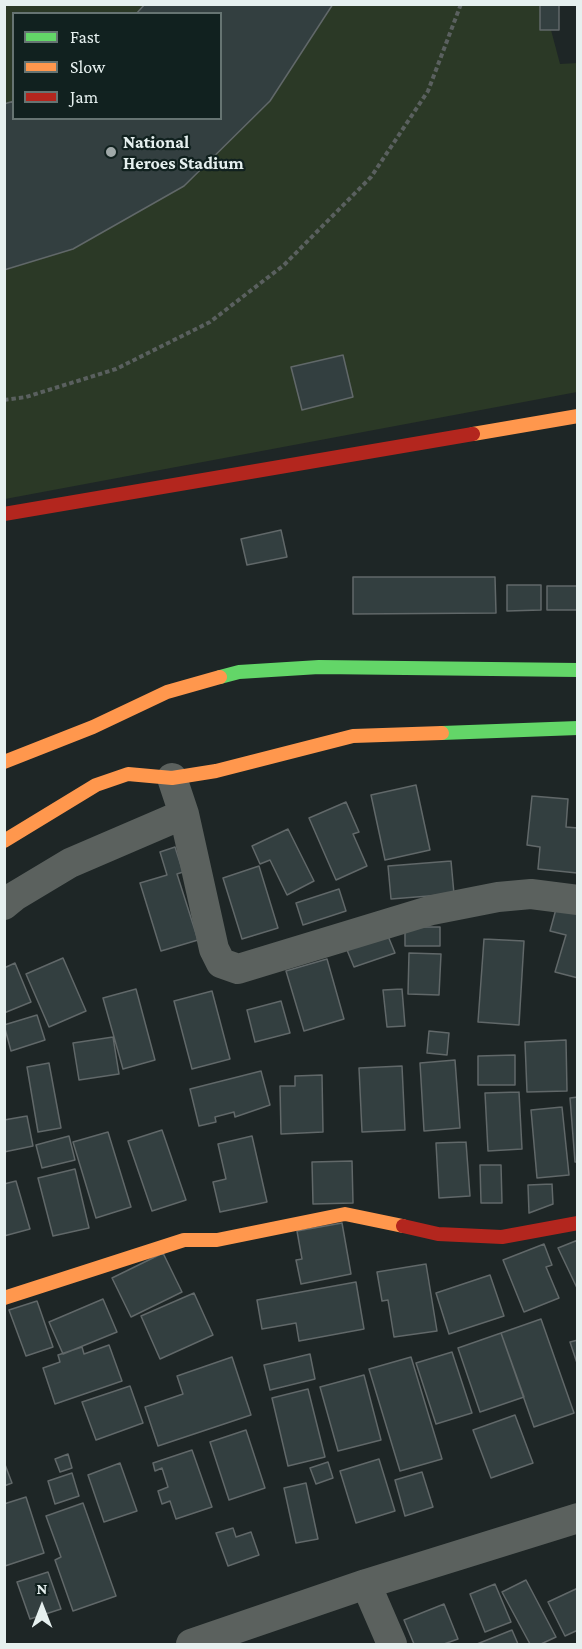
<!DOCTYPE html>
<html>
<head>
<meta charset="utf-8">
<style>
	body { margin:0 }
	#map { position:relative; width:582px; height:1649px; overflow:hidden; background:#1e2626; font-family:"Crimson Pro",serif }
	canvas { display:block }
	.frame { position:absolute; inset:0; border:6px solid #e6f0ef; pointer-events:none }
	.legend { position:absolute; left:12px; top:12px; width:210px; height:108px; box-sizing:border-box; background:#11211f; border:2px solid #667472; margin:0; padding:8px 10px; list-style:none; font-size:18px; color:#e6f0ef }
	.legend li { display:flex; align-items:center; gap:12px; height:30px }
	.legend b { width:30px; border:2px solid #667472 }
	.north { position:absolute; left:12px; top:1577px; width:60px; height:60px; -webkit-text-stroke:4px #11211f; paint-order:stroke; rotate:0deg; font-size:16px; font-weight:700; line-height:24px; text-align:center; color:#e6f0ef }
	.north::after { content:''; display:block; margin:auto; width:21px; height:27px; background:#e6f0ef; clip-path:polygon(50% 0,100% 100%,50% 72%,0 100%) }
</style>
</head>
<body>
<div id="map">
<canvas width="582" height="1649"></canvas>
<div class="frame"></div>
<ul class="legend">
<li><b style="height:8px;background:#63d668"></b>Fast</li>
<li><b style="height:8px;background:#ff974d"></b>Slow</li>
<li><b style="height:8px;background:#b3261e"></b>Jam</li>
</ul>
<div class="north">N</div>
</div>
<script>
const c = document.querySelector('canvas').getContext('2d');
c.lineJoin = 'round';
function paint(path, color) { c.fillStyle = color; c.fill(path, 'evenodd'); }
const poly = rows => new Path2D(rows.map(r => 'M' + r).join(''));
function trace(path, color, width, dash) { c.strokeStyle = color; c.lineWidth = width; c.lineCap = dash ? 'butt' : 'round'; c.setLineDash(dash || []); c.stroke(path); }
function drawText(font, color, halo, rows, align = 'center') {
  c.font = font + ' "Crimson Pro",serif'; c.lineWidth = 4.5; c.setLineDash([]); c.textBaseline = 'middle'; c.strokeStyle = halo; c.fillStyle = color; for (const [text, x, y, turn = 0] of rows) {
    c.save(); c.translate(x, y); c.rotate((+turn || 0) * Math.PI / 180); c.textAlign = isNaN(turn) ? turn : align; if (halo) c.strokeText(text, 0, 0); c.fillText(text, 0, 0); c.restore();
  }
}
const green = poly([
	[4,5,145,5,136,13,14,14,13,101,5,104],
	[333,5,559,5,551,30,560,64,578,63,577,392,5,499,5,270,73,249,184,186,270,101]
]);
const building = poly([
	[145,4,333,4,270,101,184,186,73,249,4,270,4,104,14,101,14,118,220,118,220,14,136,14,145,4],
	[540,4,559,4,559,30,540,30,540,4],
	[343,355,353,397,302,410,291,367,343,355],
	[281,530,287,557,247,565,241,539,281,530],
	[353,577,495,577,496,613,353,614,353,577],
	[507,585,541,585,541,610,507,611,507,585],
	[547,586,578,586,578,610,547,610,547,586],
	[416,785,430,850,385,860,371,795,416,785],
	[532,796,568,799,566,827,578,828,577,873,538,869,540,847,527,845,532,796],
	[346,802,359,832,353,834,367,866,336,880,309,818,346,802],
	[288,829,314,881,287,895,270,860,260,864,252,846,288,829],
	[175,847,183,872,177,874,198,940,161,951,140,883,167,875,160,852,175,847],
	[451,861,454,894,391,899,388,866,451,861],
	[259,866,278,928,242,939,223,878,259,866],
	[339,889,346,911,303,925,296,903,339,889],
	[559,898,578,904,578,978,555,972,566,935,550,931,559,898],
	[405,927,440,927,440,946,405,946,405,927],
	[388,936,395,953,354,967,347,950,388,936],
	[484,939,524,941,519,1025,478,1022,484,939],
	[409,953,441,954,439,995,408,994,409,953],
	[63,958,86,1011,49,1027,26,974,63,958],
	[327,959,344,1019,304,1031,286,971,327,959],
	[15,963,31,1002,4,1013,4,968,15,963],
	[136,989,155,1060,123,1069,103,998,136,989],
	[402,989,405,1026,387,1027,383,990,402,989],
	[212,991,230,1059,192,1069,174,1001,212,991],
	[281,1001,290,1033,255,1042,247,1010,281,1001],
	[37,1015,45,1040,11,1051,4,1025,37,1015],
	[429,1031,449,1033,447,1055,427,1053,429,1031],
	[113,1037,119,1074,79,1080,73,1043,113,1037],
	[566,1040,567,1091,527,1092,525,1042,566,1040],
	[515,1055,515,1085,478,1085,478,1056,515,1055],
	[455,1060,460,1128,424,1131,420,1063,455,1060],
	[49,1063,61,1128,38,1132,27,1067,49,1063],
	[402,1066,405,1130,362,1132,359,1068,402,1066],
	[261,1071,270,1105,235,1117,234,1112,215,1117,216,1122,199,1126,190,1089,261,1071],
	[322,1075,323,1132,281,1134,280,1086,295,1086,295,1076,322,1075],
	[519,1092,522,1149,488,1151,485,1093,519,1092],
	[578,1097,578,1162,575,1162,570,1098,578,1097],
	[562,1107,569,1175,537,1178,531,1110,562,1107],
	[27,1116,33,1146,4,1152,4,1120,27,1116],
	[162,1130,186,1200,152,1211,128,1141,162,1130],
	[108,1132,131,1207,96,1218,73,1142,108,1132],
	[69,1136,75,1160,42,1168,36,1145,69,1136],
	[252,1136,267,1202,220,1212,213,1182,226,1179,218,1144,252,1136],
	[466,1142,470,1196,439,1198,436,1143,466,1142],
	[352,1161,353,1203,313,1204,312,1162,352,1161],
	[480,1165,501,1165,502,1203,481,1203,480,1165],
	[75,1169,89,1228,53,1236,38,1178,75,1169],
	[16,1181,30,1229,4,1236,4,1184,16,1181],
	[552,1184,553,1204,529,1213,528,1185,552,1184],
	[342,1223,351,1274,301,1284,296,1260,302,1259,297,1231,342,1223],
	[578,1240,578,1288,577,1288,558,1248,578,1240],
	[544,1244,552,1265,546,1267,559,1298,524,1312,503,1260,544,1244],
	[163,1253,182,1292,131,1317,112,1278,163,1253],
	[426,1264,437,1331,394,1337,388,1300,382,1301,377,1272,426,1264],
	[490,1275,504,1316,449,1334,436,1293,490,1275],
	[356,1282,364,1329,299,1341,296,1323,262,1329,257,1300,356,1282],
	[194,1293,213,1335,160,1359,141,1316,194,1293],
	[103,1299,117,1332,63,1354,49,1322,103,1299],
	[37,1301,53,1347,26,1356,9,1310,37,1301],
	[541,1319,574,1413,534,1427,501,1333,541,1319],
	[501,1333,524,1397,480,1412,458,1348,501,1333],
	[578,1340,578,1366,570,1342,578,1340],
	[109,1345,122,1381,55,1404,43,1368,60,1362,58,1355,82,1347,84,1354,109,1345],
	[452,1352,472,1413,436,1424,416,1363,452,1352],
	[310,1354,315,1379,270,1390,264,1365,310,1354],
	[232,1357,251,1415,158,1446,145,1407,183,1394,177,1376,232,1357],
	[411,1357,442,1459,400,1471,369,1369,411,1357],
	[364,1375,381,1440,338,1451,320,1387,364,1375],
	[130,1386,143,1423,96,1440,82,1402,130,1386],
	[308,1389,325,1457,288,1466,272,1398,308,1389],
	[515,1415,533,1463,491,1478,473,1430,515,1415],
	[246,1430,265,1488,229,1500,210,1442,246,1430],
	[192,1450,212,1507,176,1519,170,1501,162,1504,158,1491,168,1487,162,1468,155,1471,153,1463,192,1450],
	[68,1454,72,1468,60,1472,55,1459,68,1454],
	[379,1459,395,1511,356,1523,340,1471,379,1459],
	[4,1462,12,1483,4,1486,4,1462],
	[328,1462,333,1478,316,1484,310,1468,328,1462],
	[120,1463,137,1511,104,1522,88,1475,120,1463],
	[422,1472,433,1507,405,1516,395,1480,422,1472],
	[72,1473,79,1496,55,1504,48,1481,72,1473],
	[306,1483,318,1539,296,1543,284,1488,306,1483],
	[26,1497,44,1553,5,1566,4,1504,26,1497],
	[83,1503,116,1596,73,1611,55,1560,61,1557,46,1516,83,1503],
	[233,1528,236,1537,251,1532,259,1555,228,1566,216,1533,233,1528],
	[48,1572,61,1609,30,1619,17,1582,48,1572],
	[526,1580,556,1637,541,1644,530,1644,502,1592,526,1580],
	[495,1584,511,1622,485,1632,470,1594,495,1584],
	[578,1588,578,1630,565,1636,548,1602,578,1588],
	[444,1604,458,1639,444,1644,414,1644,404,1620,444,1604],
	[512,1630,518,1644,477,1644,512,1630]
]);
const path = poly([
	[4,400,26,397,116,369,210,322,284,265,371,177,428,91,461,4]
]);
const street = poly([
	[172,778,184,814,214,949,221,963,238,969,432,910,498,897,531,894,578,900],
	[4,905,15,896,70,863,184,814],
	[366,1584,392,1644],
	[191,1644,366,1584,578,1518]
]);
const fast = poly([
	[220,677,239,672,319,667,578,670],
	[442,733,578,728]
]);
const slow = poly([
	[473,434,578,416],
	[4,762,93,727,167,692,220,677],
	[4,841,96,785,128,774,172,778,216,771,353,736,442,733],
	[4,1298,184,1240,217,1240,345,1214,403,1226]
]);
const jam = poly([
	[4,514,473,434],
	[403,1226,438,1234,502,1237,578,1223]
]);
const markers = [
	[111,152,6,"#a0a9a9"]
];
const poiNames = [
	["National",123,142],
	["Heroes Stadium",123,163]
];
paint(green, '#2b3926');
paint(building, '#333f40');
trace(building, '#616869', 1.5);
trace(path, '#5a605f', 4, [4.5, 3]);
trace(street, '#5b615e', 30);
trace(fast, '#63d668', 14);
trace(slow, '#ff974d', 14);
trace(jam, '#b3261e', 14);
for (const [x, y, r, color] of markers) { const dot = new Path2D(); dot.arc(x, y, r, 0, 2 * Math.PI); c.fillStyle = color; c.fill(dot); trace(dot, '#11211f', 2); }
drawText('bold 18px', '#e6f0ef', '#11211f', poiNames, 'left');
</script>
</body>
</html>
